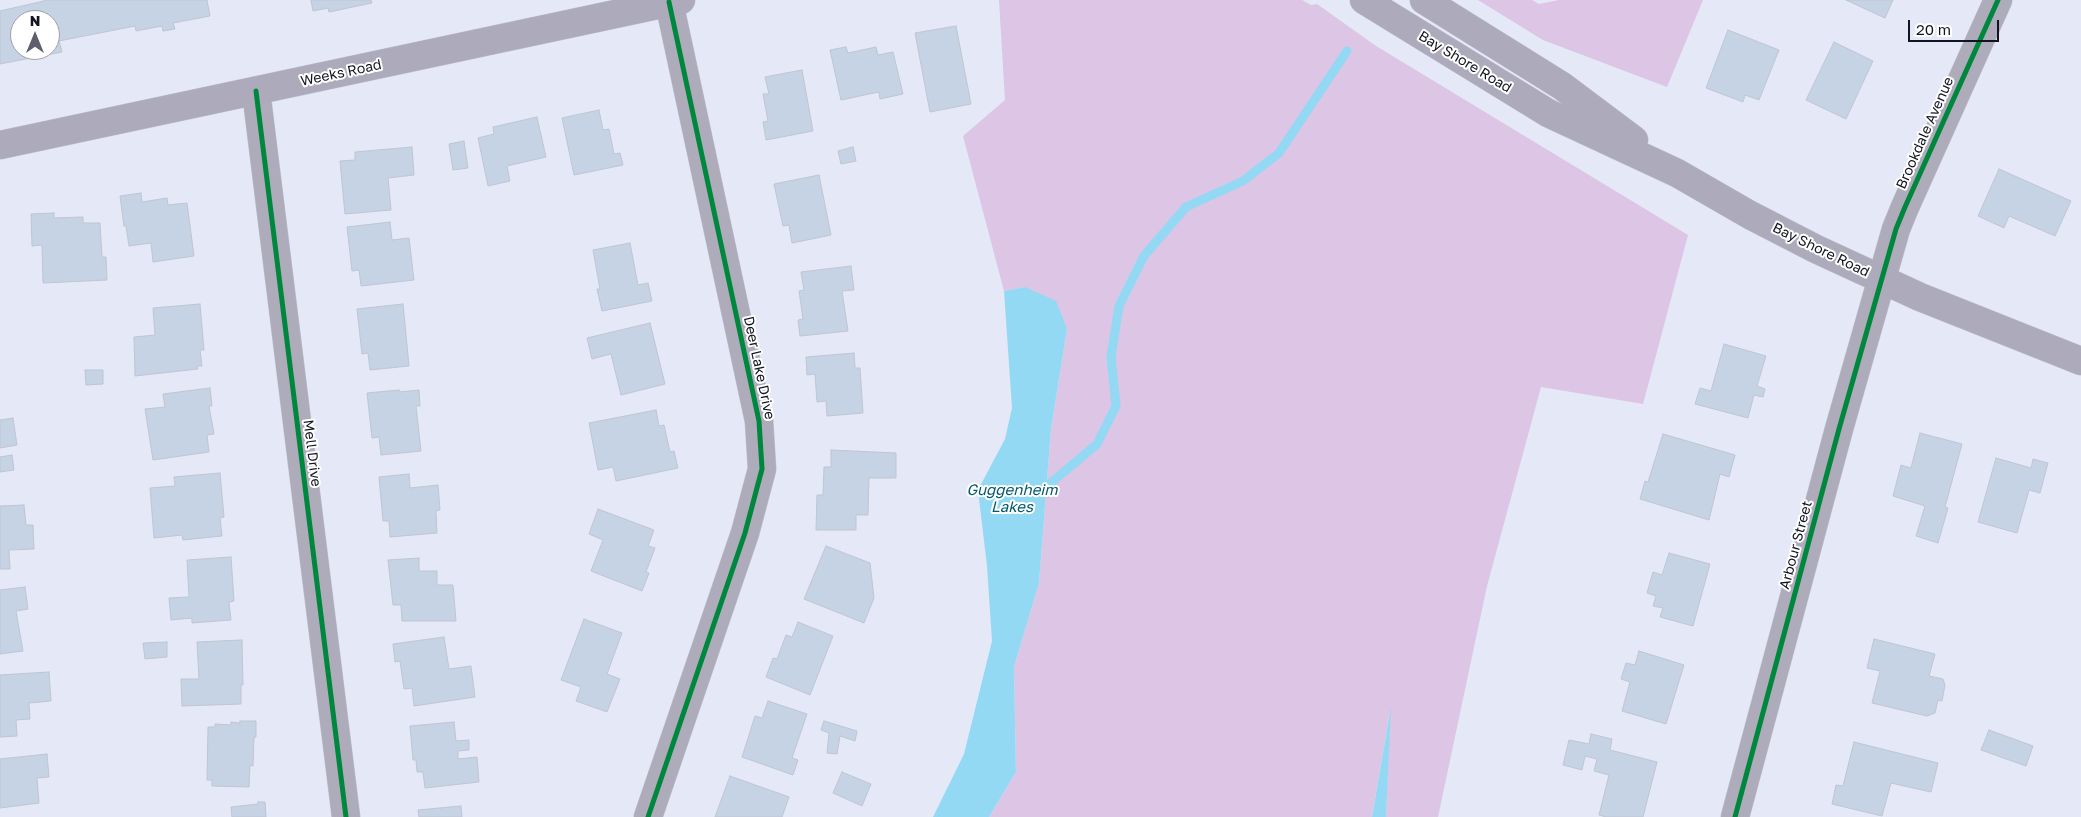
<!DOCTYPE html>
<html>
<head>
<meta charset="utf-8">
<style>
	body { margin:0 }
	#map { position:relative; width:2081px; height:817px; overflow:hidden; background:#e4e8f7; font-family:"Golos Text",sans-serif }
	canvas { display:block }
	.north { position:absolute; left:10px; top:10px; width:50px; height:50px; box-sizing:border-box; background:#fff; border:1px solid #a0a1a6; border-radius:50%; rotate:0deg; font-size:14px; font-weight:700; line-height:20px; text-align:center; color:#121521 }
	.north::after { content:''; display:block; margin:auto; width:18px; height:22px; background:#5c5f6c; clip-path:polygon(50% 0,100% 100%,50% 72%,0 100%) }
	.scale { position:absolute; left:1908px; top:20px; width:91px; height:22px; box-sizing:border-box; border:2px solid #121521; border-top:0; padding-left:6px; font-size:15px; line-height:18px; white-space:nowrap; color:#121521; -webkit-text-stroke:4px #fff; paint-order:stroke }
</style>
</head>
<body>
<div id="map">
<canvas width="2081" height="817"></canvas>
<div class="north">N</div>
<div class="scale">20 m</div>
</div>
<script>
const c = document.querySelector('canvas').getContext('2d');
c.lineJoin = 'round';
function paint(path, color) { c.fillStyle = color; c.fill(path, 'evenodd'); }
const poly = rows => new Path2D(rows.map(r => 'M' + r).join(''));
function trace(path, color, width, dash) { c.strokeStyle = color; c.lineWidth = width; c.lineCap = dash ? 'butt' : 'round'; c.setLineDash(dash || []); c.stroke(path); }
function drawText(font, color, halo, rows, align = 'center') {
  c.font = font + ' "Golos Text",sans-serif'; c.lineWidth = 4; c.setLineDash([]); c.textBaseline = 'middle'; c.strokeStyle = halo; c.fillStyle = color; for (const [text, x, y, turn = 0] of rows) {
    c.save(); c.translate(x, y); c.rotate((+turn || 0) * Math.PI / 180); c.textAlign = isNaN(turn) ? turn : align; if (halo) c.strokeText(text, 0, 0); c.fillText(text, 0, 0); c.restore();
  }
}
const green = poly([
	[999,0,1302,0,1311,5,1317,4,1376,46,1688,235,1643,404,1541,387,1487,586,1438,817,1386,817,1390,711,1372,817,989,817,1016,772,1014,667,1039,583,1051,429,1067,329,1025,287,1004,291,963,136,1005,100],
	[1478,0,1532,0,1539,4,1559,0,1703,0,1667,87,1543,40]
]);
const water = poly([
	[1025,287,1056,301,1067,329,1051,429,1039,583,1014,667,1016,772,989,817,933,817,964,754,992,641,987,566,978,490,1005,439,1012,408,1004,291],
	[1391,706,1386,817,1372,817]
]);
const stream = poly([
	[1039,496,1046,487,1097,444,1116,406,1111,357,1119,306,1144,256,1186,207,1243,181,1279,153,1347,51]
]);
const building = poly([
	[44,0,207,0,210,16,173,23,175,29,163,31,162,26,136,31,135,26,59,41,62,52,0,64,0,11,44,1,44,0],
	[20,20,50,20,50,50,20,50,20,20],
	[311,0,371,0,372,3,329,12,328,8,313,11,311,0],
	[1846,0,1893,0,1885,18,1846,0],
	[956,26,971,104,930,112,915,33,956,26],
	[1728,30,1779,50,1759,100,1745,95,1743,102,1706,88,1728,30],
	[1834,42,1873,61,1846,119,1806,100,1834,42],
	[846,47,848,53,876,47,878,55,893,52,903,94,880,99,879,92,841,100,830,50,846,47],
	[802,70,813,131,766,140,763,122,768,121,763,94,769,94,765,77,802,70],
	[599,110,603,130,609,129,614,154,620,153,623,165,574,175,562,118,599,110],
	[537,117,546,157,507,166,510,181,488,186,478,138,494,134,493,127,537,117],
	[464,141,468,168,453,170,449,144,464,141],
	[412,147,414,175,388,178,391,210,345,214,340,161,355,160,355,152,412,147],
	[853,147,856,161,841,164,838,151,853,147],
	[1999,169,2071,201,2055,236,2009,216,2004,228,1978,216,1999,169],
	[819,175,831,235,792,243,789,225,783,226,774,184,819,175],
	[141,193,142,202,167,198,168,205,187,203,194,256,153,262,151,243,129,246,126,226,124,226,120,196,141,193],
	[54,213,54,218,83,217,83,223,100,223,102,257,106,257,107,280,43,283,42,245,32,246,31,214,54,213],
	[390,222,392,240,409,238,414,280,361,286,359,270,352,271,347,227,390,222],
	[630,243,638,285,648,283,652,301,602,311,597,289,600,289,593,250,630,243],
	[851,266,854,290,842,291,848,331,800,336,798,320,803,319,799,291,804,290,801,272,851,266],
	[200,304,204,350,200,350,202,366,197,366,198,369,135,376,134,337,155,335,153,308,200,304],
	[403,304,409,366,370,370,368,353,362,354,357,309,403,304],
	[650,323,665,384,621,395,611,354,592,359,587,338,650,323],
	[1724,344,1766,356,1757,386,1765,389,1763,397,1754,395,1748,418,1695,404,1700,388,1711,391,1724,344],
	[854,353,855,368,860,368,863,413,827,416,826,401,817,402,815,374,807,375,806,357,854,353],
	[85,370,103,370,103,384,86,385,85,370],
	[210,388,212,406,209,406,214,434,207,435,209,452,153,460,145,409,165,407,163,394,210,388],
	[399,390,399,392,419,390,420,406,416,406,421,451,381,455,379,437,372,438,367,393,399,390],
	[656,410,659,426,664,425,670,452,674,451,678,468,616,481,613,467,598,470,589,423,656,410],
	[13,418,17,445,0,448,0,420,13,418],
	[1920,433,1962,444,1945,507,1948,508,1938,543,1916,536,1925,506,1893,496,1901,465,1911,468,1920,433],
	[1663,434,1735,455,1729,477,1720,474,1709,520,1640,499,1645,481,1648,482,1663,434],
	[831,450,896,453,896,478,869,478,868,515,856,515,856,530,816,530,817,495,823,495,824,467,831,467,831,450],
	[12,455,14,470,0,472,0,457,12,455],
	[1996,458,2031,468,2033,459,2048,463,2040,493,2029,490,2017,533,1978,522,1996,458],
	[220,473,224,517,220,518,222,536,183,540,182,535,154,538,150,488,175,486,174,477,220,473],
	[409,474,410,488,438,485,440,510,436,511,437,533,390,537,389,521,383,521,379,477,409,474],
	[24,505,26,525,33,525,34,549,9,550,10,569,0,569,0,506,24,505],
	[598,509,654,530,648,546,655,548,646,572,649,573,642,591,591,571,603,540,589,534,598,509],
	[826,546,870,563,874,598,864,623,804,599,826,546],
	[1669,553,1710,564,1693,626,1660,617,1663,608,1653,606,1656,596,1647,593,1653,572,1662,575,1669,553],
	[231,557,234,601,229,602,231,620,192,623,192,618,171,620,169,598,189,597,187,560,231,557],
	[419,558,419,571,437,571,437,585,453,585,456,621,402,621,401,605,393,605,388,560,419,558],
	[25,587,28,609,16,611,23,651,0,654,0,590,25,587],
	[584,619,622,633,607,674,620,679,607,712,576,701,581,687,561,680,584,619],
	[798,622,833,636,810,695,766,677,773,658,777,659,786,635,792,637,798,622],
	[444,637,449,669,471,666,475,697,414,706,412,688,404,689,400,661,395,662,393,644,444,637],
	[1874,639,1935,654,1929,676,1943,679,1945,685,1942,701,1938,700,1935,713,1927,716,1872,703,1880,671,1867,668,1874,639],
	[242,640,243,685,241,685,241,704,182,706,181,679,199,679,197,642,242,640],
	[167,642,167,657,145,659,143,643,167,642],
	[1639,651,1684,665,1666,724,1622,711,1630,682,1621,679,1626,663,1635,665,1639,651],
	[49,672,51,701,29,703,30,719,16,720,17,736,0,737,0,675,49,672],
	[768,701,807,714,792,758,798,760,793,775,742,757,755,716,762,718,768,701],
	[240,721,256,721,256,737,254,737,253,766,250,765,249,787,212,786,212,780,207,780,208,727,215,727,215,724,231,725,231,722,240,723,240,721],
	[824,721,857,731,855,741,840,736,837,754,827,753,829,733,821,730,824,721],
	[454,722,456,741,469,740,469,750,458,751,458,759,477,757,479,782,425,788,423,772,417,772,416,760,413,760,410,726,454,722],
	[1989,730,2033,746,2026,766,1981,750,1989,730],
	[1591,734,1612,739,1610,750,1657,762,1643,817,1606,817,1599,815,1609,775,1594,771,1597,759,1585,756,1582,770,1563,765,1569,740,1589,744,1591,734],
	[1854,742,1938,763,1931,792,1891,783,1882,816,1832,804,1836,785,1843,786,1854,742],
	[47,754,49,777,37,778,39,803,0,808,0,759,47,754],
	[842,772,871,784,862,806,833,793,842,772],
	[730,776,789,797,782,817,715,817,730,776],
	[258,802,265,802,266,817,232,817,231,807,258,804,258,802],
	[461,806,462,817,419,817,418,810,461,806]
]);
const street = poly([
	[256,91,346,817],
	[648,817,745,533,762,469,759,421,669,2],
	[1735,817,1839,429,1896,229,1905,207,1998,0]
]);
const secondary = poly([
	[1364,0,1548,113,1677,173,1750,215,1816,249,1920,297,2081,361],
	[1424,0,1562,86,1634,140],
	[0,145,681,0]
]);
const cycleway = poly([
	[256,91,346,817],
	[648,817,745,533,762,469,759,421,669,2],
	[1735,817,1839,429,1896,229,1905,207,1998,0]
]);
const streetNames = [
	["Bay Shore Road",1465,62,31],
	["Weeks Road",341,73,-12],
	["Brookdale Avenue",1925,133,-66],
	["Bay Shore Road",1821,250,26],
	["Deer Lake Drive",759,368,78],
	["Mell Drive",312,453,83],
	["Arbour Street",1796,545,-75]
];
const waterNames = [
	["Guggenheim",1012,490],
	["Lakes",1012,507]
];
paint(green, '#dcc5e5');
paint(water, '#94d9f4');
trace(stream, '#94d9f4', 9);
paint(building, '#c5d3e4');
trace(building, '#bfc5d1', 1);
trace(street, '#c0c3cf', 29);
trace(secondary, '#c0c3cf', 29);
trace(street, '#aeacbb', 28);
trace(secondary, '#adaabc', 28);
trace(cycleway, '#00873e', 5);
drawText('14px', '#121521', '#fff', streetNames);
drawText('italic 15px', '#00586e', '#fff', waterNames);
</script>
</body>
</html>
